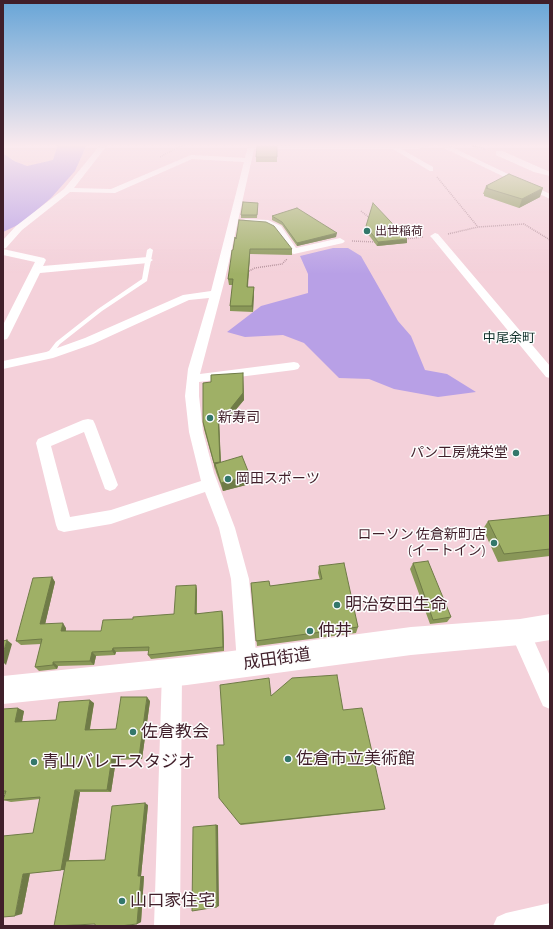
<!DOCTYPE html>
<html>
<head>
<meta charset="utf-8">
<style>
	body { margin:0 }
	#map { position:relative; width:553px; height:929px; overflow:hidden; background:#f4d1da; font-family:"Alegreya Sans",sans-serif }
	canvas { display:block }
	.frame { position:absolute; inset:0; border:4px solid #401f2a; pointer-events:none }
</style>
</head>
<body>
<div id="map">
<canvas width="553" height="929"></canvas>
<div class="frame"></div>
</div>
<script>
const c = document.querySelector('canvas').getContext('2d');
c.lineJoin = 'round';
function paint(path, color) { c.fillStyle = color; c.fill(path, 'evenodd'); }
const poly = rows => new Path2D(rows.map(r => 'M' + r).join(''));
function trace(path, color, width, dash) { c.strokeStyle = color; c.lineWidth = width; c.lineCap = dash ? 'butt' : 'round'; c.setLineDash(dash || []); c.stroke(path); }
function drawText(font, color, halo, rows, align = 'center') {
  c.font = font + ' "Alegreya Sans","Noto Sans JP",sans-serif'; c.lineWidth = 3; c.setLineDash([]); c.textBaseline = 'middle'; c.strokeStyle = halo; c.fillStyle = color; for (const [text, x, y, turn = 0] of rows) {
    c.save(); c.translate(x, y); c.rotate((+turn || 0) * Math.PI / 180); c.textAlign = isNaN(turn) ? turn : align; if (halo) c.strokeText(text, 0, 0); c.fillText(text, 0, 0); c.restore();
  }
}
const forest = poly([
	[58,144,87,144,75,171,51,198,22,223,3,232,3,153,14,161,27,166,53,160],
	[333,248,348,248,361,256,398,321,411,336,425,370,447,374,476,392,438,397,394,389,369,379,339,378,304,343,283,335,245,337,227,332,261,306,308,293,308,274,300,256]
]);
const path = poly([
	[473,146,489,150],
	[160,157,184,144],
	[437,177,478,227],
	[361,211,371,219],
	[399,233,419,234,421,236],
	[366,234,371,236],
	[448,234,478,227,524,224,550,240],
	[404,239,423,237],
	[352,241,375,242],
	[247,272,255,268,282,264,287,259]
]);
const lane = poly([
	[150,248,153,250,147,281,102,311,60,344,51,356,47,356,46,355,56,342,98,309,142,279,147,250,150,248]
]);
const street = poly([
	[3,144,27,144,24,146,3,146,3,144],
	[101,144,108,144,74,188,111,189,191,155,245,158,249,144,255,144,255,146,435,144,416,149,401,149,433,167,433,171,430,171,393,149,254,149,225,279,200,374,294,362,298,363,300,366,298,369,294,370,199,382,199,396,203,432,214,473,235,528,249,579,257,663,254,670,247,673,240,670,237,663,231,579,219,528,205,492,111,524,64,532,58,530,56,525,36,443,38,439,83,420,88,419,93,420,95,424,118,485,115,489,110,491,105,489,84,432,51,446,70,517,111,510,201,481,189,432,185,396,188,369,209,298,189,300,93,344,53,358,3,369,3,361,46,352,85,338,183,295,211,291,244,162,192,159,115,193,70,192,22,230,6,248,3,249,3,240,16,226,64,189,101,144],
	[436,144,445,144,550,194,550,199,436,144],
	[496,151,502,151,550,172,550,176,534,172,496,155,496,151],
	[246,219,268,220,281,226,296,248,340,238,345,241,343,243,294,254,291,253,275,230,266,226,243,224,242,222,243,220,246,219],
	[435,233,438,234,550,366,550,378,546,377,432,238,430,236,435,233],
	[3,249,44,258,46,260,43,266,148,257,153,260,148,263,40,273,9,336,7,339,3,340,3,325,35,262,3,255,3,249],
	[520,622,527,625,550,676,550,709,543,706,510,632,513,625,520,622],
	[172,662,179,665,182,672,180,926,154,926,162,672,165,665,172,662],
	[550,903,550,926,493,926,497,917,506,913,550,903]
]);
const secondary = poly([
	[550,614,550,640,520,645,411,655,187,685,3,704,3,676,187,657,411,627,520,619,550,614]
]);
const wall = poly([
	[277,146,277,162,256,162,256,157],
	[486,186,540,197,519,208,484,196,484,194,483,194],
	[258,203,257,218,241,218,241,215],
	[272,216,336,237,297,246,282,225,272,220],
	[366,226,407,243,377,246,365,230],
	[236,239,292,249,292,255,250,254,248,287,254,287,253,312,230,311,230,306,233,285,229,285,228,279],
	[243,380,244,400,227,420,219,420,221,462,250,484,223,491,216,472,204,429,203,422],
	[550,517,550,556,498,562,483,529,488,521],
	[413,563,451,617,447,622,430,624,410,569],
	[319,566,358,627,356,633,257,646,251,583,270,586,320,580,318,573],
	[52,577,55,582,45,624,66,628,66,631,101,631,133,619,174,614,196,585,197,590,197,613,223,615,224,651,151,659,148,655,149,651,116,652,115,655,96,656,94,665,58,666,57,669,39,671,35,667,41,644,21,645,16,641],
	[271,696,343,710,385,809,382,810,241,825,240,824,224,745],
	[150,701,142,759,116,760,111,792,80,792,69,860,105,860,148,805,141,876,144,876,141,922,137,924,95,924,64,870,30,873,22,914,33,833,40,799,11,802,3,800,5,794,3,794,3,709,24,711,22,722,56,720,94,703,90,729,116,729]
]);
const shadedWall = poly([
	[543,188,540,197,519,208,522,199],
	[337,233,336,237,297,246,297,243],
	[407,239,407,243,377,246,378,242],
	[250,249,250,254,247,292,247,287],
	[254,287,254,293,253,312,252,306],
	[243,373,244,400,227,420,227,413],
	[218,413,219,420,221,469,215,464,215,470,214,463],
	[250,476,250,484,223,491,221,483],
	[52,577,55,582,44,629,40,624],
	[196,585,197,590,196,618,195,614],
	[222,611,223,615,224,651,223,647],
	[63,623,66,628,65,635,61,631],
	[7,640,12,644,6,665,3,662,3,654],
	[113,648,116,652,115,655,112,651],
	[92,652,96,656,94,665,90,661],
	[53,662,58,666,57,669,53,665],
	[147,697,150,701,142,759,139,757],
	[90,700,94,703,89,733,85,730],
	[18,708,24,711,21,726,15,722],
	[112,757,116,760,111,792,107,790],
	[75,790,80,792,67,870,61,870],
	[145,803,148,805,141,876,138,876],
	[216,825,218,825,219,906,217,907],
	[30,873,22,914,15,916,23,874],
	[141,876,144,876,141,922,137,924]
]);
const building = poly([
	[257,146,277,146,277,157,256,157,257,146],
	[509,174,543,188,522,199,486,188,488,187,486,186,509,174],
	[243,202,258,203,257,215,241,215,243,202],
	[373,203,407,239,378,242,366,226,373,203],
	[297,208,337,233,297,243,282,222,272,216,297,208],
	[239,220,266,222,274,226,292,249,250,249,247,287,254,287,252,306,230,306,233,279,228,279,231,258,232,250,233,250,235,237,236,239,239,220],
	[243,373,243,393,227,413,218,413,220,462,214,463,203,422,203,383,211,382,211,375,243,373],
	[242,456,250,476,221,483,215,464,242,456],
	[549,515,550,517,550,549,504,554,488,521,549,515],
	[428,561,451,617,433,620,413,563,428,561],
	[344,563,358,627,256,641,251,583,269,581,270,586,322,579,319,566,344,563],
	[52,577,40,624,63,623,61,631,101,631,103,620,133,619,133,617,174,614,176,586,196,585,195,614,222,611,223,647,148,655,149,647,113,648,112,651,92,652,90,661,53,662,53,665,35,667,42,639,16,641,33,578,52,577],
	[7,640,3,654,3,641,7,640],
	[337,675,343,710,362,708,385,809,240,824,219,798,217,745,224,745,220,685,269,678,271,696,292,678,337,675],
	[121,697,147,697,139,757,112,757,107,790,75,790,61,870,23,874,15,916,3,917,3,836,33,833,40,797,3,800,6,791,3,791,3,709,18,708,15,722,56,720,59,702,90,700,85,730,116,729,121,697],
	[145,803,138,876,141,876,137,924,120,926,95,926,95,924,54,926,66,861,105,860,112,806,145,803],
	[216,825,217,907,192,911,193,827,216,825]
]);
const markers = [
	[367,231,4,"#33776b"],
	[210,418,4,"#33776b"],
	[516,453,4,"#33776b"],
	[228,479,4,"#33776b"],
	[494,543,4,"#33776b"],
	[337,605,4,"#33776b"],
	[310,631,4,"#33776b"],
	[133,732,4,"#33776b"],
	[288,759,4,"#33776b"],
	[34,762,4,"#33776b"],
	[122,901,4,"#33776b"]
];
const farPoinames = [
	["出世稲荷",375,231]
];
const farQuarternames = [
	["中尾余町",509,338]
];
const poiNames = [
	["新寿司",218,418],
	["パン工房焼栄堂",508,453,"right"],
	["岡田スポーツ",236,479],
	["ローソン 佐倉新町店",486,535,"right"],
	["(イートイン)",486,551,"right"]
];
const nearPoinames = [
	["明治安田生命",345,605],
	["仲井",318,631],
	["佐倉教会",141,732],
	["佐倉市立美術館",296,759],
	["青山バレエスタジオ",42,762],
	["山口家住宅",130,901]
];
const nearStreetnames = [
	["成田街道",277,659,-8]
];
paint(forest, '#b8a0e6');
trace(path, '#b4919b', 1.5, [1, 1]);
paint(lane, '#fff');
paint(street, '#fff');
paint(secondary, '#fff');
paint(wall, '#899758');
paint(shadedWall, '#6f7b47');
paint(building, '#9fb066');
trace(building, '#6f7b47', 1);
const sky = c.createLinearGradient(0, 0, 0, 274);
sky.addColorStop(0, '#67a5d7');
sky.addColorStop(0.53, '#faeaee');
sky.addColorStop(1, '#faeaee00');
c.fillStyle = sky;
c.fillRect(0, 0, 553, 274);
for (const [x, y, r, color] of markers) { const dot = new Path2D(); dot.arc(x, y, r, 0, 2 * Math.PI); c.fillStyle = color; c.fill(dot); trace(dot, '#fdfdfd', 1.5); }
drawText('12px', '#401f2a', '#fdfdfd', farPoinames, 'left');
drawText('13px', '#0f302a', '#fdfdfd', farQuarternames);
drawText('14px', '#401f2a', '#fdfdfd', poiNames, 'left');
drawText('17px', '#401f2a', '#fdfdfd', nearPoinames, 'left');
drawText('17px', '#401f2a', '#fdfdfd', nearStreetnames);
</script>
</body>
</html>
